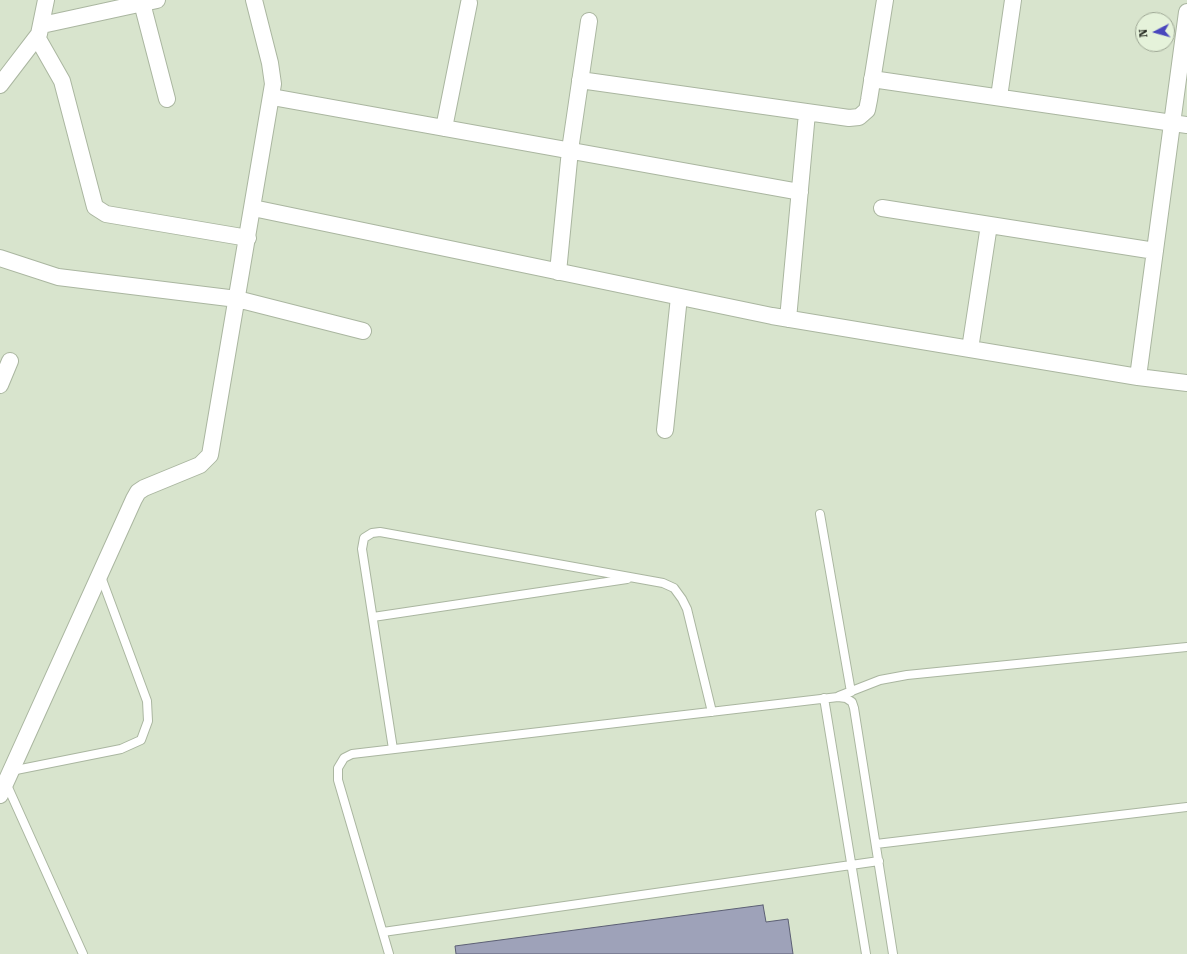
<!DOCTYPE html>
<html>
<head>
<meta charset="utf-8">
<style>
	body { margin:0 }
	#map { position:relative; width:1187px; height:954px; overflow:hidden; background:#d8e4cd; font-family:"Roboto Serif",serif }
	canvas { display:block }
	.north { position:absolute; left:1135px; top:12px; width:40px; height:40px; box-sizing:border-box; background:#e5f2da; border:1px solid #9da694; border-radius:50%; rotate:264deg; font-size:11px; font-weight:700; line-height:16px; text-align:center; color:#30352c }
	.north::after { content:''; display:block; margin:auto; width:14px; height:18px; background:#4946bd; clip-path:polygon(50% 0,100% 100%,50% 72%,0 100%) }
</style>
</head>
<body>
<div id="map">
<canvas width="1187" height="954"></canvas>
<div class="north">N</div>
</div>
<script>
const c = document.querySelector('canvas').getContext('2d');
c.lineJoin = 'round';
function paint(path, color) { c.fillStyle = color; c.fill(path, 'evenodd'); }
const poly = rows => new Path2D(rows.map(r => 'M' + r).join(''));
function trace(path, color, width, dash) { c.strokeStyle = color; c.lineWidth = width; c.lineCap = dash ? 'butt' : 'round'; c.setLineDash(dash || []); c.stroke(path); }
const building = poly([
	[763,905,766,922,788,919,793,954,456,954,455,946,763,905]
]);
const service = poly([
	[820,514,851,692],
	[373,617,627,579],
	[839,696,880,680,907,675,1187,647],
	[824,698,866,954],
	[393,749,362,549,364,538,372,533,380,532,663,583,674,588,682,599,687,609,712,712],
	[11,771,121,749,141,740,148,721,147,701,100,574],
	[6,783,83,954],
	[876,844,1187,807],
	[383,932,879,861],
	[389,954,338,780,338,768,344,758,352,754,838,697,846,698,852,702,854,708,893,954]
]);
const minor = poly([
	[142,3,167,99],
	[42,25,157,0],
	[37,37,62,81,95,207,106,214,248,238],
	[872,79,1187,125],
	[580,80,849,118,859,117,867,110,869,100,885,0],
	[0,85,39,34,46,0],
	[272,97,800,192],
	[999,97,1013,0],
	[444,128,469,3],
	[253,208,772,316,1138,377,1187,383],
	[882,208,1155,251],
	[0,258,58,277,237,299,363,331],
	[558,272,570,150,589,21],
	[788,319,807,113],
	[970,349,989,225],
	[1138,377,1187,12],
	[0,385,10,361],
	[665,430,679,297],
	[0,795,134,499,138,492,144,488,200,465,210,455,273,84,270,63,254,0]
]);
paint(building, '#9ea2b9');
trace(building, '#5c5f74', 1);
trace(service, '#aab6a0', 10);
trace(minor, '#aab6a0', 18);
trace(service, '#fff', 8);
trace(minor, '#fff', 16);
</script>
</body>
</html>
